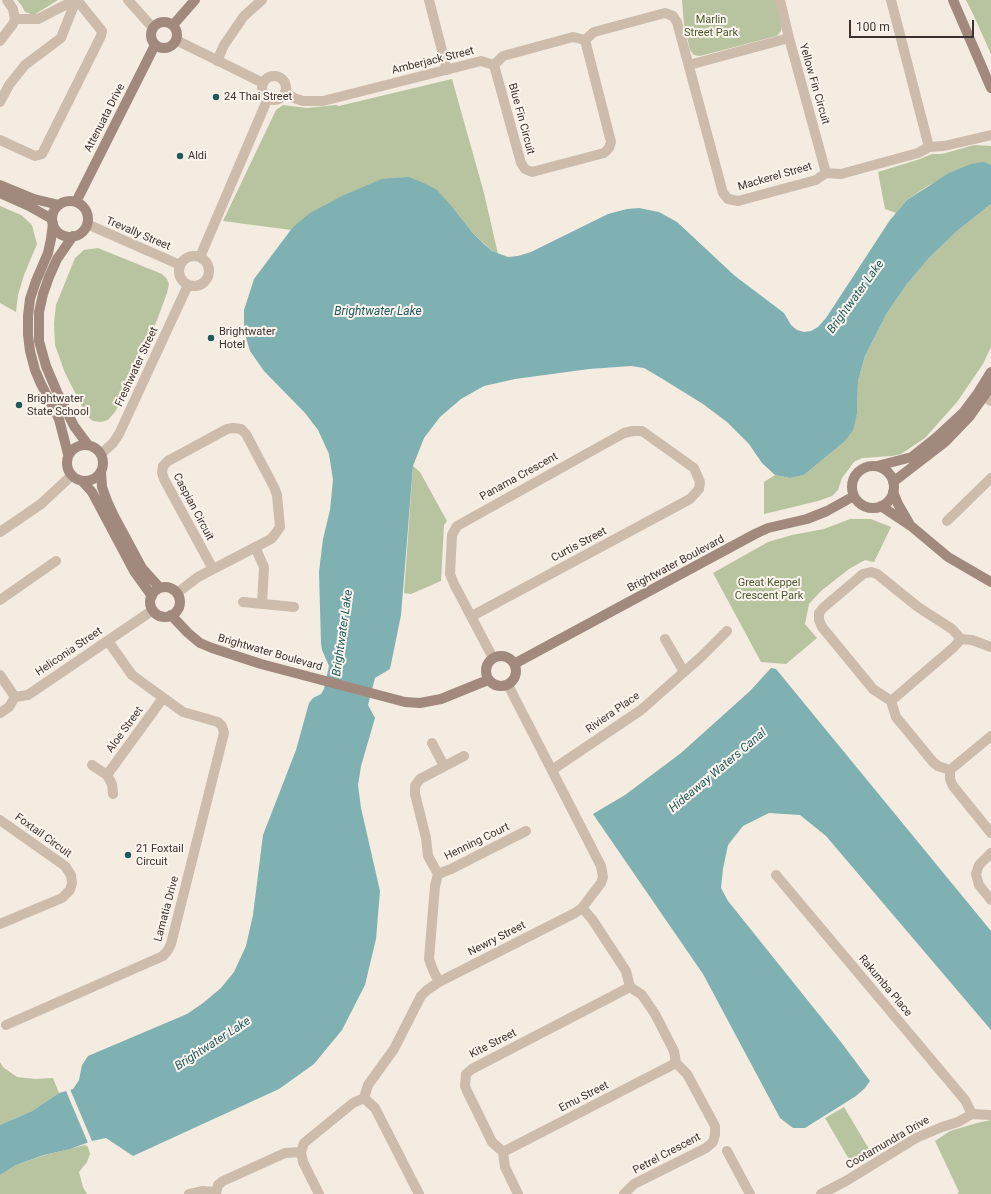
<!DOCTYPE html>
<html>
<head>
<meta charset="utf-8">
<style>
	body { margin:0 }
	#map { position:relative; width:991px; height:1194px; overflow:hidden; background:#f4ebe1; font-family:Roboto,sans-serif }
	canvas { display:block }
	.scale { position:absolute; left:849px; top:20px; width:125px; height:18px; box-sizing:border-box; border:2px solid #3b302b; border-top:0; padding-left:5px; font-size:12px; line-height:14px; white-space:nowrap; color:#3b302b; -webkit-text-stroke:3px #fbf5ee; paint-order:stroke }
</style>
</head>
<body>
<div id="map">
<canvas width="991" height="1194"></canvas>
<div class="scale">100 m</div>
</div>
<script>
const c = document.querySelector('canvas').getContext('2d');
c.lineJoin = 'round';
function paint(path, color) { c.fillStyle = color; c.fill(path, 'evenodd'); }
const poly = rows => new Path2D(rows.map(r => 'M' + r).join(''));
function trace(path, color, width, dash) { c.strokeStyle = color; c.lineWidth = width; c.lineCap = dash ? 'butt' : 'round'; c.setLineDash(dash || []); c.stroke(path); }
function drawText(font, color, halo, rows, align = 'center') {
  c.font = font + ' Roboto,sans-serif'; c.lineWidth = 4; c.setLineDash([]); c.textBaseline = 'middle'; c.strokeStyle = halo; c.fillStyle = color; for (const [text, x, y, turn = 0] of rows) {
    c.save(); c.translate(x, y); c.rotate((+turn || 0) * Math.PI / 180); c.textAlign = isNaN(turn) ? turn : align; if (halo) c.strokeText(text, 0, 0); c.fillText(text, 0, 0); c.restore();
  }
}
const green = poly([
	[17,0,58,0,34,15,25,12,22,6],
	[682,0,776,0,782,25,781,31,777,36,700,56,694,55,690,50,684,25],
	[966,0,991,0,991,54,973,14],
	[452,79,484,193,498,254,492,251,472,232,454,209,293,227,291,230,223,221,276,110,283,105,307,108,336,105,339,106],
	[974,145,991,146,991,165,989,164,929,185,907,200,896,213,885,209,878,172,920,159,932,154,942,154],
	[991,204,991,347,983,364,957,402,925,438,901,454,892,456,862,458,854,462,842,478,838,490,832,496,818,501,764,514,764,482,775,475,790,478,804,475,844,442,857,414,858,381,865,356,887,313,907,284,929,258,957,231],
	[0,206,21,215,32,225,37,244,24,275,18,295,16,312,0,303],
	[98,248,162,274,167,279,169,284,167,293,157,320,120,404,114,413,108,420,101,422,93,421,87,416,65,373,55,345,54,323,56,305,75,258,84,250],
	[413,466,420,472,447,521,444,525,441,581,411,594,404,593],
	[850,519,871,519,891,527,874,562,865,560,849,569,821,591,809,604,805,624,817,638,786,664,761,662,713,573,768,542,792,535,824,529],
	[0,1062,3,1067,17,1077,35,1079,53,1078,59,1093,32,1111,0,1125],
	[844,1107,869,1149,850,1161,825,1118],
	[991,1120,991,1194,957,1194,959,1192,935,1141,950,1131,977,1123],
	[85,1145,88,1147,90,1154,87,1162,79,1172,83,1187,87,1194,0,1194,0,1175,16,1165,45,1155]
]);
const water = poly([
	[983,162,989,164,991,165,991,204,957,231,929,258,907,284,887,313,865,356,858,381,857,414,853,430,844,442,804,475,790,478,775,475,762,463,749,444,727,422,703,404,661,378,644,368,631,366,589,369,515,379,484,386,461,399,440,417,424,438,413,466,401,615,390,669,375,678,368,705,375,718,361,766,358,785,361,808,380,891,376,939,365,985,342,1030,314,1064,279,1089,133,1156,106,1138,92,1141,70,1149,44,1155,16,1165,0,1175,0,1125,32,1111,59,1093,73,1089,79,1080,82,1065,88,1056,187,1014,203,1003,221,988,234,972,246,946,253,915,263,835,296,750,309,703,313,698,321,694,324,689,329,666,322,650,321,643,319,572,323,539,330,510,333,480,329,454,318,430,305,413,264,371,250,351,244,331,244,310,254,279,293,227,310,213,344,195,382,179,409,177,426,184,437,190,454,209,472,232,485,245,492,251,508,257,518,256,531,252,608,214,627,209,639,208,659,212,677,222,735,276,784,313,791,325,797,330,804,332,811,331,818,327,826,318,890,220,907,200,949,173,971,164],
	[771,668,776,669,991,931,991,1030,826,836,800,815,769,813,743,826,728,845,723,869,721,888,728,901,841,1042,870,1081,865,1088,856,1096,805,1128,793,1128,780,1118,703,974,593,814,625,795,681,753,750,691]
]);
const pier = poly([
	[70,1089,92,1141,88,1143,66,1091]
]);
const street = poly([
	[128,0,153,28],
	[429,0,447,70],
	[780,0,789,38,826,173],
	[891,0,929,147],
	[15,19,38,19,75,0],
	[176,40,263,83],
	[0,41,13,24,15,19,13,9,7,0],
	[217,61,224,45,244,16,262,0],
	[494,65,521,163,525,169,532,172,604,153,609,148,611,142,585,40],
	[689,65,789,38],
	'262 88a12 12 0 1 1 24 0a12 12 0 1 1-24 0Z',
	[285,92,294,98,303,101,323,101,481,61,494,65,503,56,573,37,585,40,594,32,665,13,673,16,677,22,723,193,728,199,738,201,816,180,826,173,841,174,918,153,929,147,944,146,991,135],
	[0,102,9,85,25,65,61,38,76,0],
	[0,140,35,156,42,154,101,36,102,31,77,0],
	[87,224,180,265],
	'179 271a15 15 0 1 1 30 0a15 15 0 1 1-30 0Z',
	[200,257,268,98],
	[978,393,991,401],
	[101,454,113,443,119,434,188,285],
	[947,521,991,478],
	[0,532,41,504,71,476],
	[255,547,264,567,262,604],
	[177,593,198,577,271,539,276,533,280,527,277,495,274,487,246,434,241,429,233,428,227,429,168,461,163,466,162,473,164,479,213,569],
	[0,600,56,561],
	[243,602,294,607],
	[472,616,690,499,699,489,700,482,694,468,642,431,633,431,624,433,457,526,452,535,450,574,454,584,493,658],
	[665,639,684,672],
	[991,647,972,640,961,639,952,629,918,607,877,574,871,572,863,574,823,608,819,613,819,620,822,627,873,689,891,701,896,717,933,762,938,766,950,770,950,779,953,786,991,833],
	[0,675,15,697],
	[891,701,954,647,961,639],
	[0,713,9,707,15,697,28,695,153,610],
	[432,743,444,766],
	[92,765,107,775,112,784,113,794],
	[552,770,641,710,701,657,727,631],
	[950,770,991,736],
	[107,775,163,698],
	[0,820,65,866,71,875,72,883,70,890,62,898,0,924],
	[991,853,979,865,976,874,979,885,991,900],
	[438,874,451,869,526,831],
	[776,875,965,1100,972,1114],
	[582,908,592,919,626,971,630,987,642,995,655,1014,674,1051,676,1063,687,1074,715,1126,715,1135,713,1142,706,1148,634,1184,624,1194],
	[439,982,433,970,429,959,435,886,438,874,428,856,426,838,415,794,415,786,420,779,464,756],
	[6,1025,163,956,168,950,171,944,224,733,222,726,218,722,183,712,132,675,108,641],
	[364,1098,375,1108,419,1194],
	[727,1151,750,1194],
	[503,1152,676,1063],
	[189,1194,202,1191,216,1192],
	[216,1194,218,1185,223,1181,285,1153,301,1152],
	[319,1194,303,1162,301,1152,304,1143,353,1103,364,1098,368,1085,394,1049,421,996,427,990,439,982,575,913,582,908,601,883,603,877,601,866,508,685],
	[518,1194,505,1167,503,1152,492,1142,467,1091,465,1086,466,1074,472,1069,630,987],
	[821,1194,846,1181,916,1138,942,1127,958,1122,972,1114,991,1115]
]);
const secondary = poly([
	[953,0,991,88],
	'151 35a13 13 0 1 1 26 0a13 13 0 1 1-26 0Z',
	[173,25,195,0],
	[0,185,34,199,59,205],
	[0,193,29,206,52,219],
	'52 219a18 18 0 1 1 36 0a18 18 0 1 1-36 0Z',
	[76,202,155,45],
	[53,223,51,239,48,253,36,281,30,299,28,316,28,335,30,351,35,370,41,384,59,419,68,454],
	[73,236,57,259,49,277,43,294,39,312,39,341,46,366,57,392,74,426,88,445],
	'67 463a18 18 0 1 1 36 0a18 18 0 1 1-36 0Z',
	[877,466,912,457,937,437,963,413,978,393,991,372],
	'852 487a21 21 0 1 1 42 0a21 21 0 1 1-42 0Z',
	[101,472,102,487,107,501,114,516,142,568,160,588],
	[83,482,92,492,134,571,152,596],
	[893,482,945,442,970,416,991,386],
	[893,492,898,504,909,523],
	[881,506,911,526,948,557,991,582],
	'150 602a15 15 0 1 1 30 0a15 15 0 1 1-30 0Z',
	[171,615,188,633,200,643,212,648,261,664,405,702,420,703,441,699,488,680],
	'486 671a15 15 0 1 1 30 0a15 15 0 1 1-30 0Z',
	[514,664,755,534,768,528,807,519,827,511,854,496]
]);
const markers = [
	[216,97,4,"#1f5a5e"],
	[180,156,4,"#1f5a5e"],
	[211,338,4,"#1f5a5e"],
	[19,405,4,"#1f5a5e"],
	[128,855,4,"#1f5a5e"]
];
const parkNames = [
	["Marlin",711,20],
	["Street Park",711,33],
	["Great Keppel",769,583],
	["Crescent Park",769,596]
];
const streetNames = [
	["Amberjack Street",433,61,-14],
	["Yellow Fin Circuit",814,84,74],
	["Attenuata Drive",105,118,-63],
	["Blue Fin Circuit",521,119,75],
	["Mackerel Street",775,177,-16],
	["Trevally Street",138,234,23],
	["Freshwater Street",137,367,-65],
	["Panama Crescent",519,477,-29],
	["Caspian Circuit",193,507,62],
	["Curtis Street",579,545,-28],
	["Brightwater Boulevard",676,564,-28],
	["Heliconia Street",69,652,-34],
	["Brightwater Boulevard",270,653,16],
	["Riviera Place",613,713,-35],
	["Aloe Street",125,730,-54],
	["Foxtail Circuit",43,836,36],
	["Henning Court",477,842,-26],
	["Lamatia Drive",167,909,-75],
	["Newry Street",497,939,-27],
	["Rakumba Place",885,986,50],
	["Kite Street",493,1044,-27],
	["Emu Street",584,1097,-27],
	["Cootamundra Drive",888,1143,-30],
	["Petrel Crescent",667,1154,-28]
];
const poiNames = [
	["24 Thai Street",224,97],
	["Aldi",188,156],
	["Brightwater",219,332],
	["Hotel",219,345],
	["Brightwater",27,399],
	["State School",27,412],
	["21 Foxtail",136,849],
	["Circuit",136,862]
];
const waterNames = [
	["Brightwater Lake",856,297,-54],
	["Brightwater Lake",378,312],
	["Brightwater Lake",343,633,-82],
	["Hideaway Waters Canal",718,771,-40],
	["Brightwater Lake",213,1044,-33]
];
paint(green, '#b8c4a0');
paint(water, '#7fb0b2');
paint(pier, '#f4ebe1');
trace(street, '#cdbbac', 10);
trace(secondary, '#a18a7d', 10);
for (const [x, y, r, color] of markers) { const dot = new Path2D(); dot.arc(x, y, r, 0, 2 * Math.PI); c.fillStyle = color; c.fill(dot); trace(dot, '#fbf5ee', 1.5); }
drawText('11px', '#4a5a2e', '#fbf5ee', parkNames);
drawText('11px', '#3b302b', '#fbf5ee', streetNames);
drawText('11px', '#3b302b', '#fbf5ee', poiNames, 'left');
drawText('italic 12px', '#1f5a5e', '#fbf5ee', waterNames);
</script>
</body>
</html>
